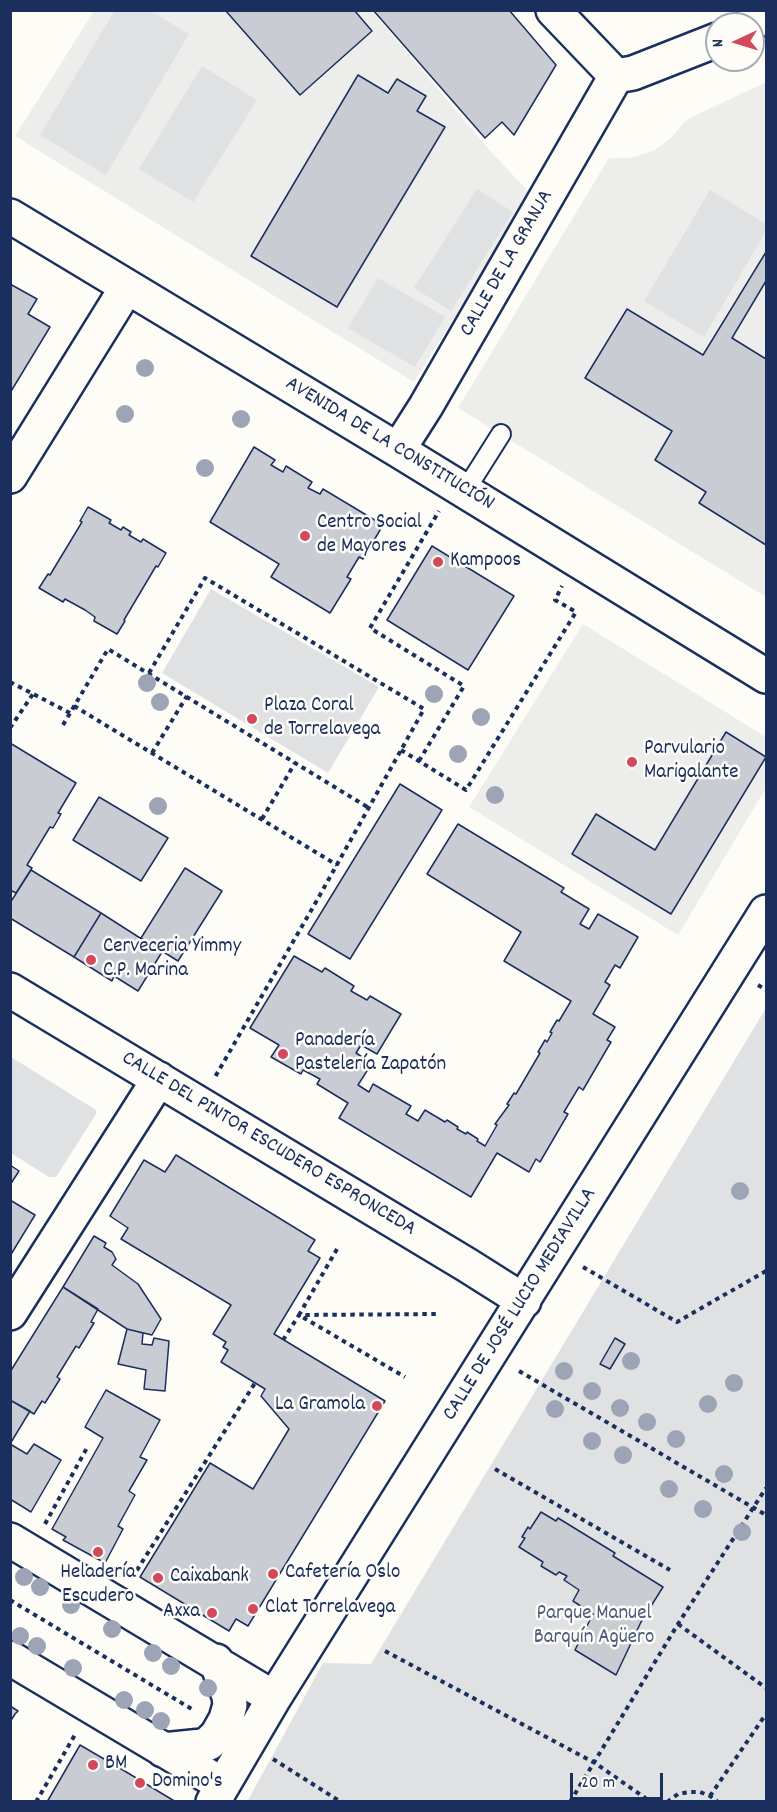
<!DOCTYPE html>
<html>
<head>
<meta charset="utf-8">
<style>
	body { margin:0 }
	#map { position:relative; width:777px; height:1812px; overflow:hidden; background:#fdfcf7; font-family:Dekko,sans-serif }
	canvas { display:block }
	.frame { position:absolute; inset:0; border:12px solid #1b2f5e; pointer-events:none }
	.north { position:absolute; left:705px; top:12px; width:60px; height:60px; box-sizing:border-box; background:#fdfcf7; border:2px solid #a3aaba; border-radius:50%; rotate:266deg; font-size:16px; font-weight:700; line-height:24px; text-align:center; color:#1b2f5e }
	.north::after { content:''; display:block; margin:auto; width:21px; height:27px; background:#d1495b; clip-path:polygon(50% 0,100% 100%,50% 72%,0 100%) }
	.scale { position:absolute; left:570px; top:1773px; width:93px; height:27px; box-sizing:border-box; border:3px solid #1b2f5e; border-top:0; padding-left:8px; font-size:18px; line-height:21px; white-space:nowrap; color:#1b2f5e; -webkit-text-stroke:4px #fdfcf7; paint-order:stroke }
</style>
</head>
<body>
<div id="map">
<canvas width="777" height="1812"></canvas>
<div class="frame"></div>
<div class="north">N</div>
<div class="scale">20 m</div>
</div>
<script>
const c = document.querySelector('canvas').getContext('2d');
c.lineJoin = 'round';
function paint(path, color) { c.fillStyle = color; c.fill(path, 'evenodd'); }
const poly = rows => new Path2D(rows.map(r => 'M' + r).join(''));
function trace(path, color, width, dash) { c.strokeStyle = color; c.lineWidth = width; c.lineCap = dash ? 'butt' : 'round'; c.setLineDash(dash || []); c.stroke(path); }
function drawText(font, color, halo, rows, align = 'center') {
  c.font = font + ' Dekko,sans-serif'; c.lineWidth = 5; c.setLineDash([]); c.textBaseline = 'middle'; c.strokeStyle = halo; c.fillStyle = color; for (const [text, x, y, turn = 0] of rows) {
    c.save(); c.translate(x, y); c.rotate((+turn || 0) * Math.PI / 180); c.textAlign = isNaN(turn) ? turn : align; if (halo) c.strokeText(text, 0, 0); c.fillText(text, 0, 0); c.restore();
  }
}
const built = poly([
	[94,11,372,11,492,153,531,194,414,382,15,136],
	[766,82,766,597,458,408,609,158,631,158,653,151,670,139,686,120],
	[583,624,766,737,766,788,678,935,469,807]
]);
const green = poly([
	[115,10,150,11,189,34,106,175,40,135],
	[202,66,257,100,193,202,139,169],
	[477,189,513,212,451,311,414,288],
	[710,190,766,224,766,231,704,337,644,301],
	[378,278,445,317,415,367,348,328],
	[211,589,379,687,328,773,162,673],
	[766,1008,766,1801,247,1802,323,1663,371,1664],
	[11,1057,96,1110,96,1114,56,1177,49,1177,11,1153]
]);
const building = poly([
	[225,10,354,10,372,31,300,95,225,10],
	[373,10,509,10,556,65,514,135,502,122,485,138,373,10],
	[358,75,388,93,397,79,426,96,417,111,445,127,337,307,251,256,358,75],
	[766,252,766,281,732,338,766,359,766,545,699,503,706,492,655,460,672,431,585,378,627,309,703,355,766,252],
	[10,284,37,299,28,314,50,327,10,393,10,284],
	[254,447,275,460,271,465,283,472,286,466,312,482,308,488,320,494,323,489,383,525,363,559,359,557,347,577,351,579,330,613,271,577,279,564,210,522,254,447],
	[88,507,111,520,109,523,121,530,123,527,131,532,129,535,141,542,143,539,166,553,158,567,156,566,124,620,125,621,117,634,94,621,95,617,85,610,65,599,63,602,39,588,48,574,50,575,82,522,80,521,88,507],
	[432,546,514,596,468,670,387,620,432,546],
	[726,732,766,757,671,914,572,854,596,814,655,850,726,732],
	[10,743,76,783,58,813,61,814,53,828,50,827,27,865,32,868,16,893,10,890,10,743],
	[400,784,442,810,350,959,308,934,400,784],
	[99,797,168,838,141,881,73,840,99,797],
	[458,824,564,888,561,892,589,909,580,924,589,929,598,914,638,937,620,968,615,965,605,982,610,985,593,1014,615,1027,607,1040,611,1042,583,1090,579,1087,564,1112,568,1114,540,1162,536,1159,529,1172,497,1153,471,1197,339,1118,348,1103,317,1084,320,1079,303,1070,301,1074,271,1057,279,1045,250,1028,294,956,322,972,325,968,354,986,351,991,367,1000,370,996,401,1014,377,1054,361,1045,356,1053,372,1063,358,1085,369,1092,373,1084,411,1106,406,1114,418,1121,425,1110,445,1122,447,1120,458,1127,457,1129,466,1134,467,1132,478,1139,477,1141,485,1146,497,1125,495,1124,509,1105,507,1104,514,1093,516,1094,540,1053,538,1052,545,1040,547,1042,552,1033,550,1032,557,1020,559,1021,571,1001,504,961,521,932,427,874,458,824],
	[185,868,222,891,178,961,141,938,185,868],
	[31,870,101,913,74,957,10,918,10,903,31,870],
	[101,913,162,952,138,991,114,976,112,981,74,957,101,913],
	[176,1155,315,1240,308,1251,320,1258,274,1334,385,1401,248,1626,236,1619,229,1631,140,1577,210,1463,253,1489,289,1429,261,1396,265,1389,221,1362,228,1350,223,1347,226,1342,213,1334,231,1305,121,1239,128,1228,110,1216,144,1160,165,1172,176,1155],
	[10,1165,19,1171,10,1185,10,1165],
	[10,1200,35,1215,10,1256,10,1200],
	[94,1236,106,1243,104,1247,112,1252,116,1259,112,1265,138,1284,161,1319,152,1335,127,1329,63,1287,94,1236],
	[63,1287,98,1309,91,1322,94,1323,79,1348,76,1346,57,1377,60,1379,45,1403,42,1401,34,1414,10,1400,10,1372,63,1287],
	[127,1329,143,1333,142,1344,152,1345,154,1338,169,1341,165,1391,144,1389,146,1370,118,1364,127,1329],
	[615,1338,625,1344,610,1369,600,1364,615,1338],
	[106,1390,160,1420,140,1457,147,1460,129,1491,135,1495,118,1526,123,1529,105,1563,63,1540,66,1537,52,1529,103,1438,85,1427,106,1390],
	[10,1400,30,1411,10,1444,10,1400],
	[10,1444,27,1454,34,1444,61,1460,31,1512,10,1499,10,1444],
	[541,1512,556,1521,558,1518,615,1553,613,1556,663,1587,641,1622,616,1675,575,1650,593,1614,573,1601,579,1590,564,1580,567,1576,559,1572,556,1575,541,1566,543,1562,519,1547,525,1538,522,1537,528,1527,530,1529,541,1512],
	[10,1706,18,1711,15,1714,10,1722,10,1706],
	[80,1745,123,1770,176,1802,47,1802,80,1745]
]);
const path = poly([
	[149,673,205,578,424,709,316,902,215,1077],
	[10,682,70,713],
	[74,706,337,865],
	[63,725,108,649,369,808],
	[10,728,33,694],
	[401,750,466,790,576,612,555,600,562,586],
	[152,753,187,696],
	[419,761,464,686,370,628,439,511],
	[262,819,295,763],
	[758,985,766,990],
	[337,1249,299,1315,405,1377],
	[583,1267,677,1322,766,1271],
	[283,1340,299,1315,439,1314],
	[519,1371,766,1515],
	[495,1469,670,1570],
	[45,1524,88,1446],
	[132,1578,255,1383],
	[10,1600,195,1711],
	[678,1624,766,1688],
	[385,1651,595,1763,651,1802],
	[273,1759,341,1802],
	[710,1796,766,1714],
	[36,1802,76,1733],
	[570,1802,678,1624,766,1488],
	[667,1802,678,1794,689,1792,700,1792,710,1796,718,1802]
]);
const lane = poly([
	[465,491,501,434]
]);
const street = poly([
	[553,10,616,76],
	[750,24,766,16],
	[616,76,633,73,717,40],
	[10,216,398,450,766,676],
	[398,450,426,406,616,76],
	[10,476,127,287],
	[10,990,467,1265,524,1301],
	[10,1313,159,1079],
	[10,1540,274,1698],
	[10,1658,223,1785],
	[163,1750,202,1746,209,1743,217,1735,226,1719,230,1705,229,1696,216,1661],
	[213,1802,274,1698,766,912]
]);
const trees = [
	[145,368],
	[125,414],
	[241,419],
	[205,468],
	[147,683],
	[434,694],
	[160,702],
	[481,717],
	[458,754],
	[495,795],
	[158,806],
	[740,1191],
	[631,1361],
	[564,1371],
	[734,1383],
	[592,1391],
	[708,1404],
	[620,1408],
	[555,1409],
	[647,1422],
	[676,1439],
	[592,1441],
	[623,1455],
	[724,1474],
	[669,1489],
	[703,1509],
	[742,1532],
	[24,1577],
	[40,1587],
	[71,1605],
	[112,1629],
	[20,1636],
	[37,1646],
	[153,1653],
	[171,1666],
	[73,1668],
	[208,1688],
	[124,1700],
	[145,1710],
	[161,1721]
];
const markers = [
	[305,536,6,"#d1495b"],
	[438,562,6,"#d1495b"],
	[252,719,6,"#d1495b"],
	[632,762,6,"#d1495b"],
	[91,960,6,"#d1495b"],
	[283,1054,6,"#d1495b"],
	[377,1406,6,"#d1495b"],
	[98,1552,6,"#d1495b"],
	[273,1574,6,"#d1495b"],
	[158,1578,6,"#d1495b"],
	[253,1609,6,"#d1495b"],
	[212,1613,6,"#d1495b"],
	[93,1765,6,"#d1495b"],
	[140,1783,6,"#d1495b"]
];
const streetNames = [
	["CALLE DE LA GRANJA",508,264,-60],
	["AVENIDA DE LA CONSTITUCIÓN",389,445,31],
	["CALLE DEL PINTOR ESCUDERO ESPRONCEDA",268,1145,31],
	["CALLE DE JOSÉ LUCIO MEDIAVILLA",521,1305,-58]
];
const poiNames = [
	["Centro Social",317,524],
	["de Mayores",317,548],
	["Kampoos",450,562],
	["Plaza Coral",264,707],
	["de Torrelavega",264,731],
	["Parvulario",644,750],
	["Marigalante",644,774],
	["Cerveceria Yimmy",103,948],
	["C.P. Marina",103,972],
	["Panadería",295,1042],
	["Pastelería Zapatón",295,1066],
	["La Gramola",365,1406,"right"],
	["Heladería",98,1574,"center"],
	["Escudero",98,1598,"center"],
	["Cafetería Oslo",285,1574],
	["Caixabank",170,1578],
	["Clat Torrelavega",265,1609],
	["Axxa",200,1613,"right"],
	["BM",105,1765],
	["Domino's",152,1783]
];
const parkNames = [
	["Parque Manuel",594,1615],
	["Barquín Agüero",594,1639]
];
paint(built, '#edeeec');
paint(green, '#e0e1e3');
paint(building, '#c9ccd3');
trace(building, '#1b2f5e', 1.5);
trace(lane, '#1b2f5e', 22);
trace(street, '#1b2f5e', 38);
trace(path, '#1b2f5e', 4, [4.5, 4.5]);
trace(lane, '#fdfcf7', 18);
trace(street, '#fdfcf7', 33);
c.fillStyle = '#9ca4b5';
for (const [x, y] of trees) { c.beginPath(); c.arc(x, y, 9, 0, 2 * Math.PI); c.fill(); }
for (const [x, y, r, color] of markers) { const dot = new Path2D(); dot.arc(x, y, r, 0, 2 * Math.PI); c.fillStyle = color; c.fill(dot); trace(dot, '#fdfcf7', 2); }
drawText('21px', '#1b2f5e', '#fdfcf7', streetNames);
drawText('21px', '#1b2f5e', '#fdfcf7', poiNames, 'left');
drawText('21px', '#4c5c7f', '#fdfcf7', parkNames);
</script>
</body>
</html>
